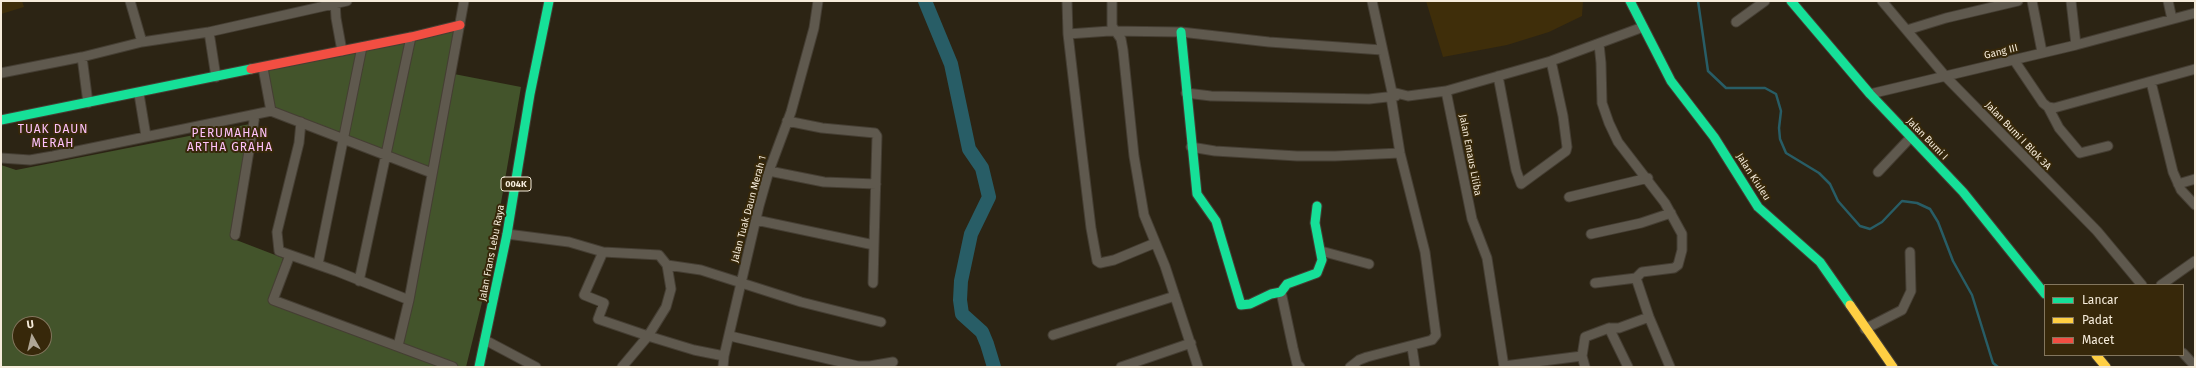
<!DOCTYPE html>
<html>
<head>
<meta charset="utf-8">
<style>
	body { margin:0 }
	#map { position:relative; width:2196px; height:368px; overflow:hidden; background:#2c2414; font-family:"Fira Sans",sans-serif }
	canvas { display:block }
	.frame { position:absolute; inset:0; border:2px solid #f6ecdb; pointer-events:none }
	.legend { position:absolute; left:2044px; top:284px; width:140px; height:72px; box-sizing:border-box; background:#37280a; border:1px solid #83765e; margin:0; padding:5px 7px; list-style:none; font-size:12px; color:#f6ecdb }
	.legend li { display:flex; align-items:center; gap:8px; height:20px }
	.legend b { width:20px; border:1px solid #83765e }
	.north { position:absolute; left:12px; top:316px; width:40px; height:40px; box-sizing:border-box; background:#37280a; border:1px solid #83765e; border-radius:50%; rotate:352deg; font-size:11px; font-weight:700; line-height:16px; text-align:center; color:#f6ecdb }
	.north::after { content:''; display:block; margin:auto; width:14px; height:18px; background:#afa695; clip-path:polygon(50% 0,100% 100%,50% 72%,0 100%) }
</style>
</head>
<body>
<div id="map">
<canvas width="2196" height="368"></canvas>
<div class="frame"></div>
<ul class="legend">
<li><b style="height:5px;background:#16e098"></b>Lancar</li>
<li><b style="height:5px;background:#ffcf43"></b>Padat</li>
<li><b style="height:5px;background:#f24e42"></b>Macet</li>
</ul>
<div class="north">U</div>
</div>
<script>
const c = document.querySelector('canvas').getContext('2d');
c.lineJoin = 'round';
function paint(path, color) { c.fillStyle = color; c.fill(path, 'evenodd'); }
const poly = rows => new Path2D(rows.map(r => 'M' + r).join(''));
function trace(path, color, width, dash) { c.strokeStyle = color; c.lineWidth = width; c.lineCap = dash ? 'butt' : 'round'; c.setLineDash(dash || []); c.stroke(path); }
function drawText(font, color, halo, rows, align = 'center') {
  c.font = font + ' "Fira Sans",sans-serif'; c.lineWidth = 4; c.setLineDash([]); c.textBaseline = 'middle'; c.strokeStyle = halo; c.fillStyle = color; for (const [text, x, y, turn = 0] of rows) {
    c.save(); c.translate(x, y); c.rotate((+turn || 0) * Math.PI / 180); c.textAlign = isNaN(turn) ? turn : align; if (halo) c.strokeText(text, 0, 0); c.fillText(text, 0, 0); c.restore();
  }
}
const built = poly([
	[1,1,22,1,24,7,1,14],
	[1426,1,1583,1,1582,16,1549,32,1507,45,1443,57]
]);
const green = poly([
	[455,31,431,169,274,109,268,70],
	[454,74,521,87,488,278,466,367,460,367,402,345],
	[250,124,231,238,283,258,270,301,446,367,1,367,1,165,16,170],
	[20,324,44,324,44,348,20,348]
]);
const stream = poly([
	[1698,1,1708,71,1726,88,1765,88,1776,94,1781,111,1779,128,1780,139,1786,153,1819,173,1830,184,1838,201,1860,226,1870,229,1882,222,1902,201,1917,203,1930,209,1938,222,1953,261,1972,295,1993,363,1998,367]
]);
const river = poly([
	[925,1,951,64,969,149,982,168,989,197,971,234,961,281,960,300,962,314,982,332,987,344,994,367]
]);
const street = poly([
	[130,1,142,42],
	[335,1,336,18,342,51],
	[1067,1,1068,34,1080,137,1091,228,1097,261,1100,263,1114,260,1155,243],
	[1112,1,1112,26,1121,39,1123,50,1134,156,1144,215,1165,266,1198,367],
	[1372,1,1392,92,1408,96,1446,91,1472,219,1487,258,1504,367],
	[1882,1,1946,77,2097,231,2142,285],
	[2032,1,2042,52],
	[2071,1,2076,45],
	[2168,1,2172,19],
	[1736,22,1765,1],
	[1907,30,1946,18,2018,1],
	[209,32,216,77],
	[1068,34,1110,31,1181,32,1269,42,1382,50],
	[1599,44,1601,63,1602,103,1609,123,1618,142,1665,203,1682,234,1682,250,1678,265,1674,268,1642,272,1636,278,1649,317,1670,367],
	[82,57,88,103],
	[2014,60,2043,103,2048,107,2054,108,2195,69],
	[263,68,271,111],
	[1,73,82,57,142,42,209,32,347,1],
	[1498,76,1516,170,1521,184,1566,151,1567,147,1563,116,1551,61],
	[2151,82,2173,172,2181,190,2195,205],
	[1446,91,1551,61,1643,27],
	[1186,93,1211,96,1369,99,1396,96],
	[139,94,146,136],
	[1870,94,2076,45,2195,13],
	[2048,107,2059,128,2080,153,2108,146],
	[301,122,299,143,277,232,279,251,336,271,409,300],
	[1191,147,1215,151,1297,156,1335,156,1400,153],
	[1,158,30,160,53,156,271,111,432,173],
	[769,171,824,182,876,184],
	[1878,172,1911,137],
	[2178,184,2195,179],
	[1569,197,1648,178],
	[756,220,874,245,877,136,875,133,822,128,787,121],
	[507,234,569,242,603,252,659,255,667,265,701,270,801,302,881,322],
	[1591,234,1641,223,1671,213],
	[235,235,255,115],
	[1321,251,1369,264],
	[603,252,584,295,604,303,598,319,648,336,666,307,671,289,667,265],
	[290,255,273,300,453,367],
	[318,264,362,47],
	[359,281,411,37],
	[873,283,874,245],
	[1595,283,1636,278],
	[2161,285,2195,261],
	[1281,292,1293,348,1297,364,1300,367],
	[1609,328,1628,367],
	[1865,329,1902,310,1911,291,1910,252],
	[1053,335,1175,296],
	[730,336,858,366,870,366,893,362],
	[485,340,536,367],
	[398,346,409,300,464,1],
	[1412,347,1415,367],
	[2183,353,2195,366],
	[1582,356,1585,337,1609,328,1619,328,1649,317],
	[1504,366,1582,356,1585,367],
	[622,367,648,336,694,350,724,356],
	[723,367,724,356,759,206,769,171,791,112,814,28,818,1],
	[1121,367,1191,343],
	[1350,367,1359,360,1367,357,1432,340,1436,335,1425,252,1400,153,1391,97]
]);
const fast = poly([
	[1630,1,1671,81,1714,137,1758,207,1820,262,1850,305],
	[1791,1,1870,94,1963,192,2045,294],
	[1181,32,1197,194,1216,221,1241,305,1250,304,1271,294,1281,292,1287,284,1317,273,1322,260,1315,223,1317,206],
	[1,120,251,69],
	[479,367,507,234,530,94,549,1]
]);
const slow = poly([
	[1850,305,1893,367],
	[2096,355,2106,367]
]);
const jam = poly([
	[251,69,411,37,460,25]
]);
const shields = [
	[516,184,30]
];
const shieldNames = [
	["004K",516,184]
];
const streetNames = [
	["Gang III",2001,52,-14],
	["Jalan Bumi I Blok 3A",2018,136,46],
	["Jalan Bumi I",1927,139,46],
	["Jalan Emaus Liliba",1470,155,79],
	["Jalan Kiuleu",1753,177,57],
	["Jalan Tuak Daun Merah 1",749,209,-75],
	["Jalan Frans Lebu Raya",492,253,-79]
];
const quarterNames = [
	["TUAK DAUN",53,130],
	["MERAH",53,144],
	["PERUMAHAN",230,134],
	["ARTHA GRAHA",230,148]
];
paint(built, '#3f2e0a');
paint(green, '#43542b');
trace(stream, '#285d66', 2.5);
trace(river, '#285d66', 14);
trace(street, '#453e33', 11);
trace(fast, '#453e33', 11);
trace(slow, '#453e33', 11);
trace(jam, '#453e33', 11);
trace(street, '#5f594e', 9);
trace(fast, '#16e098', 9);
trace(slow, '#ffcf43', 9);
trace(jam, '#f24e42', 9);
for (const [x, y, w] of shields) { const box = new Path2D(); box.roundRect(x - w / 2, y - 7, w, 14, 3); c.fillStyle = '#37280a'; c.fill(box); trace(box, '#f6ecdb', 1); }
drawText('bold 9px', '#f6ecdb', null, shieldNames);
drawText('10px', '#f6ecdb', '#37280a', streetNames);
c.letterSpacing = '1px';
drawText('12px', '#ffc2fb', '#37280a', quarterNames);
c.letterSpacing = '0px';
</script>
</body>
</html>
